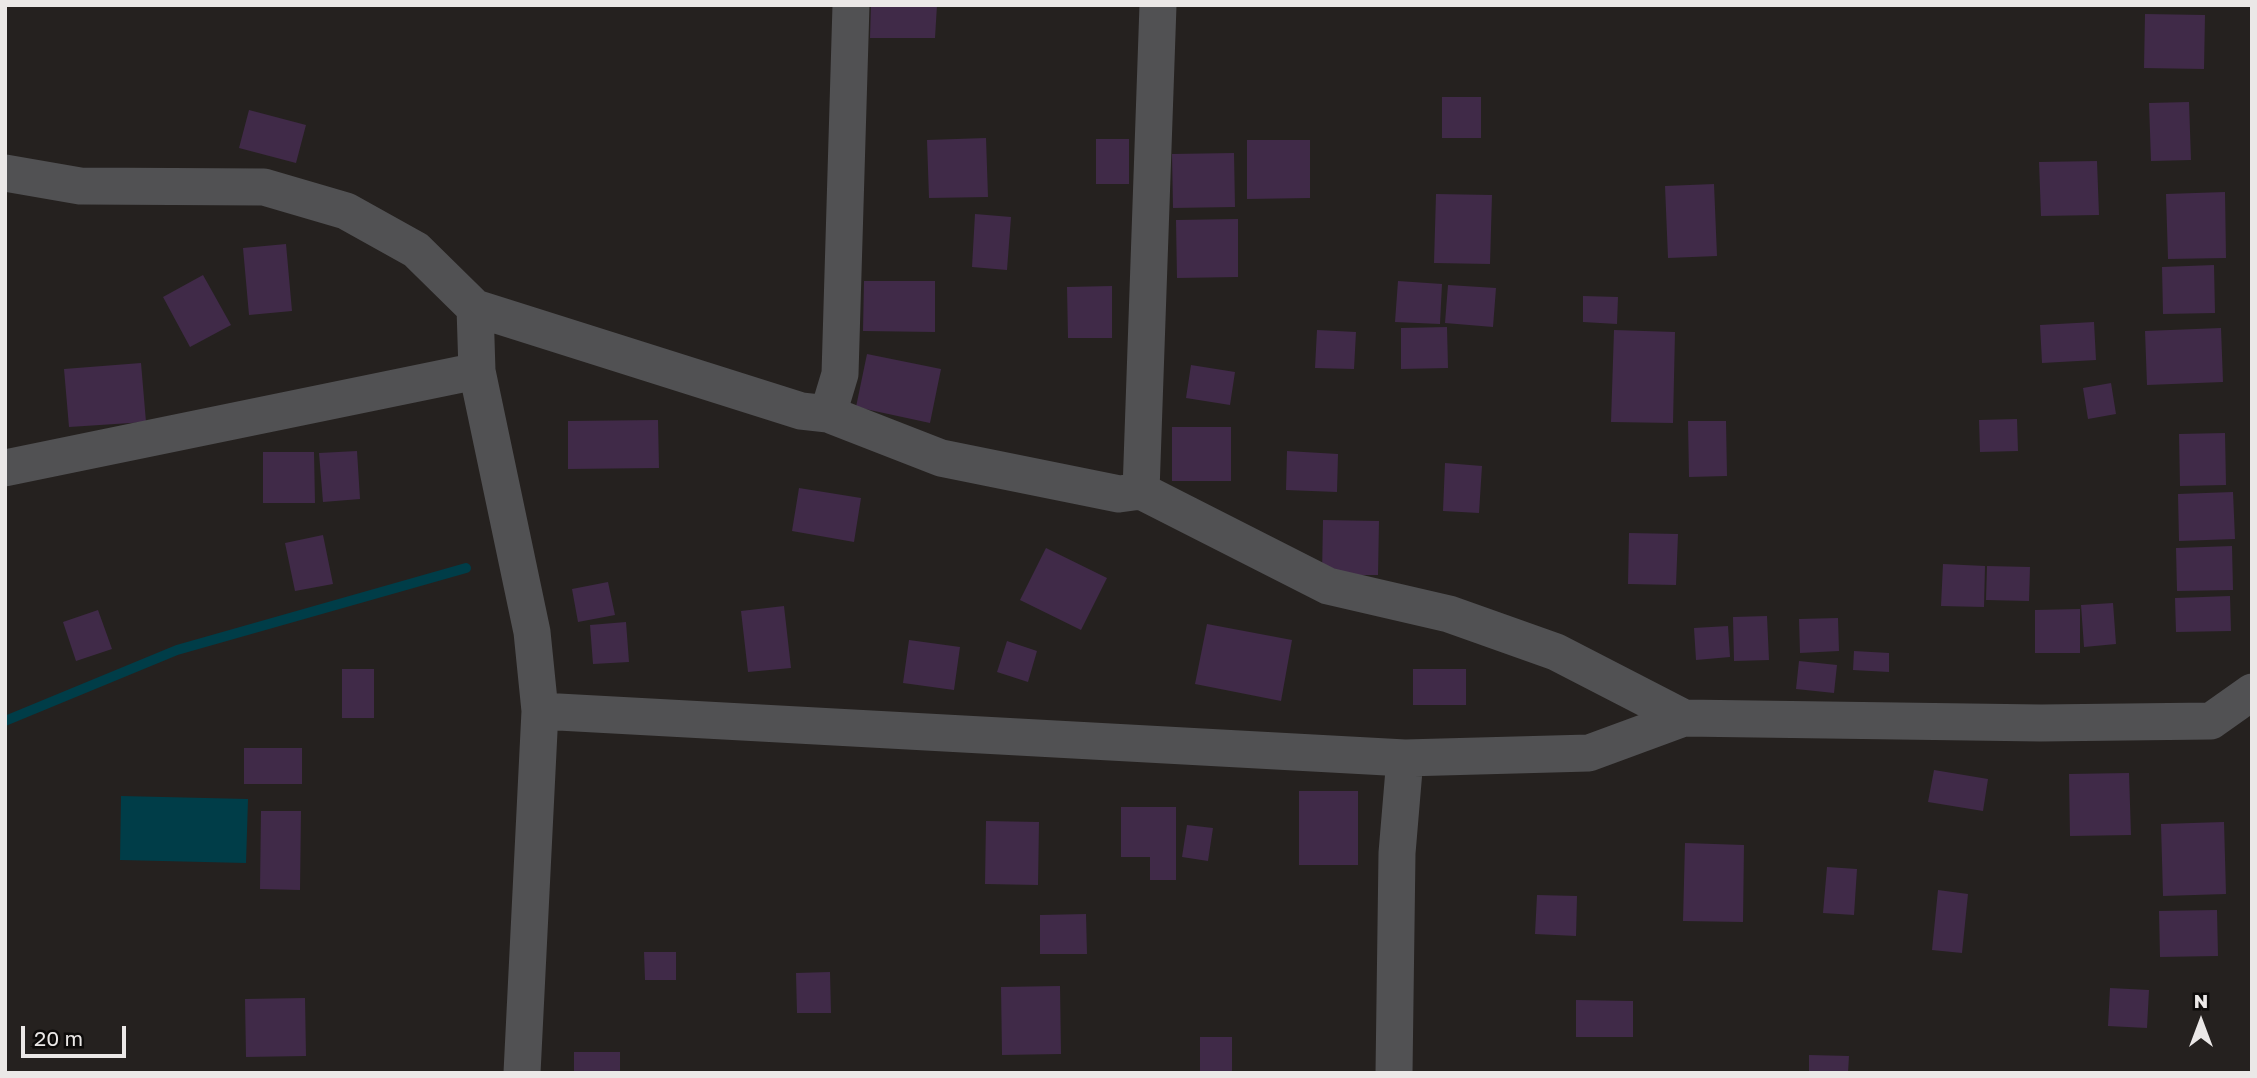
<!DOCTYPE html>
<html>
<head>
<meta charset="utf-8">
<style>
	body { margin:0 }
	#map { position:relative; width:2257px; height:1078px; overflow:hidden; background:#25211f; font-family:"Golos Text",sans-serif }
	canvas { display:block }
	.frame { position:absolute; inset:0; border:7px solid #ebe8e7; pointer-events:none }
	.north { position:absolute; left:2166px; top:987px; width:70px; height:70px; -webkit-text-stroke:5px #0d0b0a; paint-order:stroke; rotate:0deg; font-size:19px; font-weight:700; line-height:28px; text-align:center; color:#ebe8e7 }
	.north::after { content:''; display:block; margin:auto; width:24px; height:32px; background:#ebe8e7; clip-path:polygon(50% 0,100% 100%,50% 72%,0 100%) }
	.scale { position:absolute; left:21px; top:1026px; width:105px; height:32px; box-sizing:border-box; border:4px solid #ebe8e7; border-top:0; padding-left:9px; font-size:21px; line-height:24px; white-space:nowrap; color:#ebe8e7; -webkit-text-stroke:5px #0d0b0a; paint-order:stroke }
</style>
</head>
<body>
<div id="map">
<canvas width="2257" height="1078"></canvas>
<div class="frame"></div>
<div class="north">N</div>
<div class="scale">20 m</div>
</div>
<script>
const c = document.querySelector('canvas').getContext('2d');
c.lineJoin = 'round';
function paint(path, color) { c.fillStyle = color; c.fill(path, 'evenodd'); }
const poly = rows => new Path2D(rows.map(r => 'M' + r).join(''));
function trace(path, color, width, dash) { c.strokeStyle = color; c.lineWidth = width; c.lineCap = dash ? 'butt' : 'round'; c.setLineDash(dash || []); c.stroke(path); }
const water = poly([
	[121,796,248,799,246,863,120,860]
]);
const stream = poly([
	[5,721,177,650,466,568]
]);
const building = poly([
	[871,5,937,5,935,38,870,38],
	[2145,14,2205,15,2204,69,2144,68],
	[1442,97,1481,97,1481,138,1442,138],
	[2189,102,2191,160,2151,161,2149,103],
	[249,110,306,125,296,163,239,148],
	[986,138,988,197,929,198,927,140],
	[1096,139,1129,139,1129,184,1096,184],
	[1247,140,1310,140,1310,198,1247,199],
	[1234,153,1235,207,1173,208,1172,154],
	[2097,161,2099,215,2041,216,2039,162],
	[1714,184,1717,256,1668,258,1665,186],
	[2225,192,2226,258,2168,259,2166,194],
	[1436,194,1492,195,1490,264,1434,263],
	[975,214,1011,217,1007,270,972,267],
	[1238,219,1238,277,1177,278,1176,220],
	[286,244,292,311,249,315,243,248],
	[2214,265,2215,313,2163,314,2162,267],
	[203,275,231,325,190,347,163,297],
	[864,281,935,281,935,332,863,331],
	[1398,281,1442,284,1440,324,1395,322],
	[1448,285,1496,288,1493,327,1445,323],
	[1112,286,1112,338,1068,338,1067,287],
	[1583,296,1618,297,1617,324,1583,322],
	[2094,322,2096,360,2042,363,2040,325],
	[1447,327,1448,368,1401,369,1401,328],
	[2221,328,2223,382,2147,385,2145,331],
	[1317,330,1356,332,1354,369,1315,368],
	[1614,330,1675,332,1673,423,1611,422],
	[867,354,941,369,930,423,856,407],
	[141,363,146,422,69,427,64,369],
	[1191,365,1235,372,1230,405,1186,398],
	[2111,383,2116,414,2088,419,2083,388],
	[2017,419,2018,451,1980,452,1979,420],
	[658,420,659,468,568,469,568,421],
	[1688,421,1726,421,1727,476,1689,477],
	[1172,427,1231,427,1231,481,1172,481],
	[2225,433,2226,485,2180,486,2179,434],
	[357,451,360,499,323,502,319,453],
	[1287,451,1338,454,1337,492,1286,490],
	[263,452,314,452,315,503,263,503],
	[1445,463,1482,466,1479,513,1443,511],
	[799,488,861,498,854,542,792,531],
	[2233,492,2235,539,2179,541,2178,494],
	[1323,520,1379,521,1378,575,1322,575],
	[1629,533,1678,534,1676,585,1628,584],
	[323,535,333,584,295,591,285,543],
	[2232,546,2233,590,2177,591,2176,548],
	[1046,548,1107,578,1081,630,1020,600],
	[1943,564,1985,566,1984,607,1941,606],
	[1987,566,2030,567,2029,601,1986,600],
	[608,582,615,615,578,622,572,589],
	[2230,596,2231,631,2176,632,2175,598],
	[2113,603,2116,644,2084,647,2081,605],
	[784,606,791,668,748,672,741,611],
	[2080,609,2080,653,2035,653,2035,610],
	[98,610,112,649,76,661,63,622],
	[1767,616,1769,660,1734,661,1733,617],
	[1838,618,1839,651,1800,653,1799,619],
	[626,622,629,662,593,664,590,625],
	[1207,624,1292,640,1281,701,1195,684],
	[1728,626,1730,657,1696,660,1694,628],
	[909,640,960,647,954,690,903,683],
	[1007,641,1037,651,1028,682,997,672],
	[1854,651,1889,653,1889,672,1853,670],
	[1799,661,1837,665,1834,693,1796,689],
	[342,669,374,669,374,718,342,718],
	[1413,669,1466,669,1466,705,1413,705],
	[244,748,302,748,302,784,244,784],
	[1934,770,1988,779,1983,811,1928,802],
	[2129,773,2131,835,2070,836,2069,774],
	[1299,791,1358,791,1358,865,1299,865],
	[1121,807,1176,807,1176,880,1150,880,1150,857,1121,857],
	[261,811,301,811,300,890,260,889],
	[986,821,1039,822,1038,885,985,884],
	[2224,822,2226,894,2163,896,2161,824],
	[1187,825,1213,828,1208,861,1182,857],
	[1685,843,1744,845,1743,922,1683,921],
	[1827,867,1857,869,1854,915,1823,913],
	[1938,890,1968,894,1962,953,1932,950],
	[1537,895,1577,896,1576,936,1535,934],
	[2217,910,2218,956,2160,957,2159,911],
	[1086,914,1087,954,1040,954,1040,915],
	[644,952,676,952,676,980,645,980],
	[830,972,831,1013,797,1013,796,973],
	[1060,986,1061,1054,1002,1055,1001,987],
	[2110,988,2149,990,2147,1028,2108,1026],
	[305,998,306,1056,246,1057,245,999],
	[1576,1000,1633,1001,1633,1037,1576,1037],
	[1200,1037,1232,1037,1232,1073,1200,1073],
	[574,1052,620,1052,620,1073,574,1073],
	[1809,1055,1849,1056,1848,1073,1809,1073]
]);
const minor = poly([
	[5,173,80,186,264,187,346,211,416,250,475,308,477,371,532,632,540,711,1405,758],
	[475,308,801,411,828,414,941,458,1119,494,1141,491,1328,586,1449,614,1556,652,1684,718],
	[828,414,840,374,851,5],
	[5,468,477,371],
	[1141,491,1158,5],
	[522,1073,540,711],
	[1394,1073,1397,853,1405,758,1589,753,1684,718,2041,723,2211,721,2252,692]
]);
paint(water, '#003d48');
trace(stream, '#003d48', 10);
paint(building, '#402a48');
trace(minor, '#515153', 37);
</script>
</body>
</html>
